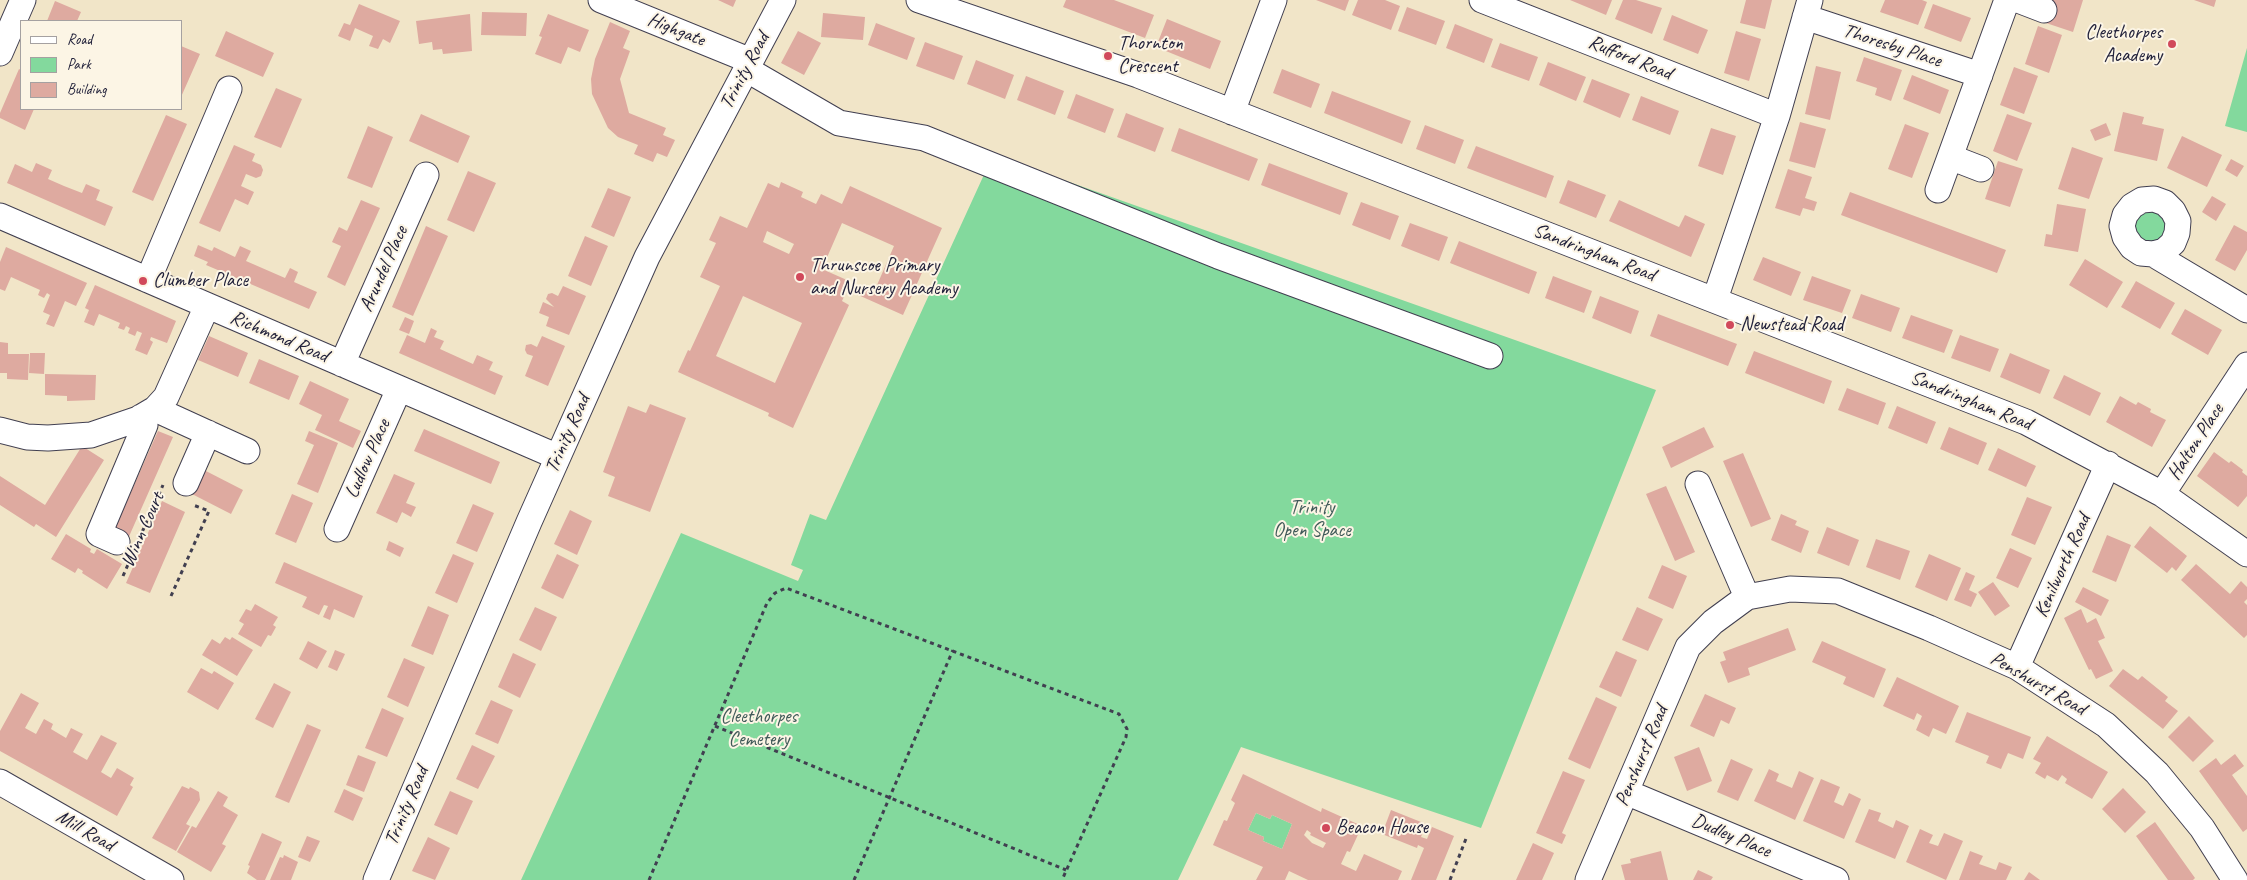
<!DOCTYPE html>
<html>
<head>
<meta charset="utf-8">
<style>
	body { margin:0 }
	#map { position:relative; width:2247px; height:880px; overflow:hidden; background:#f1e5c8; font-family:Caveat,sans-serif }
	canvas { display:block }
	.legend { position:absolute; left:20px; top:20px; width:162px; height:90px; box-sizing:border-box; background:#fcf5e5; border:1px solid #a5a1a1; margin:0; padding:6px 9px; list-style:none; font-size:15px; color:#22223b }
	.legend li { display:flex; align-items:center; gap:10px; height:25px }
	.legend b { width:25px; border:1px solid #a5a1a1 }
</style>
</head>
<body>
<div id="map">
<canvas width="2247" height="880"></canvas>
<ul class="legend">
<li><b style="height:6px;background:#fff"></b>Road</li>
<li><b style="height:14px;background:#83d99d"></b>Park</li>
<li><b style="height:14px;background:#deaaa0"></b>Building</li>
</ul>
</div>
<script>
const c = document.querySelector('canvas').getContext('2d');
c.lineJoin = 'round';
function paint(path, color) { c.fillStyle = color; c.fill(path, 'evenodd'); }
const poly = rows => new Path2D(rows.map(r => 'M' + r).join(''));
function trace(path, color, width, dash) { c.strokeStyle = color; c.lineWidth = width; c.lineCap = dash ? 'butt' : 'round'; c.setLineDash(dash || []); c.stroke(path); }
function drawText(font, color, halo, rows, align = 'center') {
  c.font = font + ' Caveat,sans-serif'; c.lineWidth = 4; c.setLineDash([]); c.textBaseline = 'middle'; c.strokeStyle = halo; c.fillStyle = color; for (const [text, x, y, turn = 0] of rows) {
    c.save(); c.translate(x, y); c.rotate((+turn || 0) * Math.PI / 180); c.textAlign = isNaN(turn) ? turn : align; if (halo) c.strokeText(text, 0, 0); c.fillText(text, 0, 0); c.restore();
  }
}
const green = poly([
	[2247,48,2247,132,2225,126],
	[993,155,1656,390,1481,828,1241,747,1178,880,521,880,681,533,798,581,803,570,791,565,810,514,826,520],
	[2144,209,2158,211,2167,223,2164,237,2151,244,2137,239,2133,219],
	[1256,813,1270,819,1272,815,1292,824,1282,849,1263,841,1264,837,1248,830]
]);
const building = poly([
	[718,0,736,0,733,7],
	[1066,0,1114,0,1154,15,1145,38,1063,7],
	[1316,0,1349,0,1345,11],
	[1358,0,1385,0,1400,6,1391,30,1352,15],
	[1570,0,1612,0,1606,15],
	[1623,0,1636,0,1662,8,1652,34,1615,19],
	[1746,0,1772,0,1765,29,1740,23],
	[1885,0,1922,0,1927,2,1918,25,1880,12],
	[2053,0,2083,0,2073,32,2046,23],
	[2194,0,2216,0,2214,7],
	[55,1,81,12,77,21,47,21],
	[359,4,400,21,390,43,383,39,378,49,369,46,373,36,355,28,350,41,338,36,344,23,350,25],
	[1933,4,1971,18,1961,42,1924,28],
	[1407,7,1445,21,1436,45,1398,31],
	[482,12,527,13,526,36,481,35],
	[823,13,865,17,863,40,821,37],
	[470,14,472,51,443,54,442,49,433,50,432,42,419,44,416,21],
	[548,14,589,30,580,52,568,47,561,64,535,54,542,37,539,36],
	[1672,15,1708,30,1698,54,1663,40],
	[1167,19,1221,41,1210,69,1156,47],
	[610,22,630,31,623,48,630,51,620,79,629,113,666,128,663,135,675,140,667,157,657,153,653,162,634,154,638,145,618,137,608,128,592,94,591,79,595,59],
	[876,23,915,38,907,60,868,45],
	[1455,24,1493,39,1484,63,1446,48],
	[2038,26,2062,35,2049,73,2025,64],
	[226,31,274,53,263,77,215,56],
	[798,31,821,43,804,75,781,63],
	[1736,31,1761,39,1749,81,1724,73],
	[925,42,963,56,954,80,916,66],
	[1500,43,1538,57,1529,81,1491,67],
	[181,46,200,54,181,97],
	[1864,57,1902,70,1891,101,1875,95,1877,88,1856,81],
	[976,60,1014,75,1005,99,967,84],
	[1548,62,1586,77,1576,101,1539,85],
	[1816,66,1841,72,1830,120,1805,114],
	[2014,67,2038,76,2024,114,2000,105],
	[19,69,21,70,21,109,34,109,25,130,0,118,0,113],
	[1282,69,1320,84,1311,108,1273,93],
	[1912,75,1949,90,1940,114,1903,99],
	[1026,76,1064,91,1055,115,1017,100],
	[1592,79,1630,94,1620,118,1583,102],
	[276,88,302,99,281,148,254,137],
	[1332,91,1411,121,1402,144,1324,113],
	[1076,94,1114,109,1105,133,1067,118],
	[1641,96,1679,111,1670,135,1632,120],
	[2123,112,2144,117,2142,124,2164,129,2157,161,2114,151],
	[1126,113,1164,128,1155,152,1117,137],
	[421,114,470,136,458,163,409,141],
	[2007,114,2032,123,2017,161,1993,151],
	[166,115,187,124,153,201,132,192],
	[1800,122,1826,129,1815,168,1789,161],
	[2106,123,2111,135,2095,141,2090,130],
	[1905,124,1929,133,1912,178,1888,169],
	[1425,125,1464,140,1455,164,1416,149],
	[368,126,393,137,372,188,347,178],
	[1179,128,1258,159,1249,181,1171,151],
	[1711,128,1736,136,1723,175,1698,166],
	[2182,136,2222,155,2207,187,2167,168],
	[234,145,255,154,252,161,261,165,263,170,261,176,256,178,246,174,241,186,254,192,248,205,235,199,220,232,199,223],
	[1476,146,1554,176,1546,198,1467,168],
	[2072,147,2103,158,2089,199,2058,189],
	[2231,159,2244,166,2237,177,2225,170],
	[1998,161,2023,169,2010,207,1985,199],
	[36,163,52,170,48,179,64,186,82,193,86,184,100,190,96,200,113,207,105,226,7,183,15,164,32,172],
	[1269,163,1348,193,1340,215,1261,185],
	[1788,169,1812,177,1805,198,1817,202,1814,211,1803,208,1800,216,1775,208],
	[468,171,496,183,474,232,447,220],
	[1568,180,1606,195,1596,218,1559,203],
	[781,182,803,192,801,197,816,204,821,194,842,204,850,186,942,228,903,315,847,290,842,301,849,305,793,428,768,416,769,413,678,372,688,350,690,351,720,286,700,277,716,243,709,240,720,216,747,228,768,183,779,188],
	[842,223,894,246,874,292,822,269],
	[767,231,794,244,789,254,763,242],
	[743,296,802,323,775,383,716,356],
	[608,188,631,197,614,237,591,227],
	[1850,192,2006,250,1997,273,1841,215],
	[2212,196,2226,204,2216,221,2202,212],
	[361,200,380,208,345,286,327,277,341,246,332,242,339,227,347,231],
	[1619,200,1679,227,1685,215,1705,224,1691,257,1609,221],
	[1361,202,1399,216,1390,240,1352,225],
	[2057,204,2086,209,2078,252,2044,246,2046,234,2052,235],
	[1410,223,1448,237,1439,261,1401,246],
	[2234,225,2247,232,2247,250,2235,271,2215,260],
	[426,226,448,236,413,316,392,307],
	[585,236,608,246,591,286,568,276],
	[1459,241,1537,272,1529,294,1450,263],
	[198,245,212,251,214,247,235,257,240,246,251,251,246,261,285,278,290,268,298,272,294,282,317,292,309,309,206,265,208,262,194,256],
	[6,247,87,283,76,306,65,301,54,327,46,324,50,315,43,312,50,295,47,293,44,298,38,295,40,290,11,277,5,291,0,289,0,262],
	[1763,257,1801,272,1791,296,1753,280],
	[2085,259,2123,282,2107,308,2069,285],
	[1553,276,1592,291,1584,313,1545,298],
	[1812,276,1851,290,1842,313,1803,300],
	[2136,281,2175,303,2160,329,2121,307],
	[95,285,176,321,167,343,151,337,150,340,153,342,147,355,135,350,142,333,137,331,135,336,128,333,130,328,126,326,124,330,118,328,120,323,99,314,94,326,84,322,89,310,85,308],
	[563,286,586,296,569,335,546,326,549,317,539,313,543,302,554,307,546,299,548,294,552,293,558,296],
	[1861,294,1900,308,1891,332,1852,318],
	[1600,296,1639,311,1631,334,1592,318],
	[2185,309,2222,330,2208,355,2171,334],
	[1658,314,1737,344,1728,366,1650,336],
	[1911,315,1953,330,1944,353,1902,338],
	[405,317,414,321,409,334,399,330],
	[431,328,437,331,434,337,444,341,440,349,473,364,477,355,493,362,489,370,503,376,495,395,399,353,407,335,425,343],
	[1960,335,1999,349,1990,372,1951,358],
	[209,336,248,353,238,377,198,360],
	[542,336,565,346,548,386,525,376,533,356,527,354,525,350,526,345,531,344,537,347],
	[0,342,8,343,8,354,29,354,28,380,7,379,7,373,0,373],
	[1754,351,1832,381,1824,404,1745,373],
	[30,353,45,353,44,374,29,373],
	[2010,353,2050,370,2040,394,2000,377],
	[259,359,299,376,289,400,249,383],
	[45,374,96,375,95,400,67,401,67,396,45,395],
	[2064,375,2101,393,2090,416,2053,398],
	[310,381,349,399,339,421,361,431,353,448,315,430,322,415,299,404],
	[1847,388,1886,403,1878,425,1838,410],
	[2120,396,2136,405,2138,402,2151,409,2150,412,2166,420,2152,447,2106,422],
	[650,404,686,418,650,512,608,496,615,477,603,472,628,406,646,413],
	[1897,406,1936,422,1927,444,1888,428],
	[1704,427,1714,447,1671,468,1662,447],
	[1949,427,1987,443,1978,465,1940,449],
	[424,429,500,462,491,484,414,451],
	[158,431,173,437,127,541,112,535],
	[309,431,338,443,318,493,297,484,314,445,305,441],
	[82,446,104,460,56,537,36,524,34,527,0,505,0,476,45,505],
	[1998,448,2036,466,2026,487,1988,470],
	[2214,452,2229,463,2231,461,2243,470,2242,472,2247,476,2247,496,2238,507,2197,476],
	[1743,453,1771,519,1751,527,1723,461],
	[204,470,243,490,231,514,192,494],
	[394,474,415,483,406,503,416,507,411,517,402,512,397,523,376,513],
	[1666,486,1695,552,1675,561,1646,494],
	[292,494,313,503,296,543,275,534],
	[2027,497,2052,507,2035,545,2011,535],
	[162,501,185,512,150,593,126,583],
	[473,504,494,513,477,552,456,543],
	[570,510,592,521,577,555,554,544],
	[1781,514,1797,521,1795,525,1809,531,1801,553,1771,540],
	[2150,526,2187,556,2176,571,2172,567,2167,573,2134,547],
	[1827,527,1859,540,1849,566,1817,553],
	[66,534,91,549,90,552,94,554,97,549,122,564,107,589,82,573,83,571,78,568,75,573,51,559],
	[2107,535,2131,545,2116,582,2092,572],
	[1876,539,1910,551,1900,580,1866,567],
	[389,541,404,548,400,557,386,550],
	[2010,548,2032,558,2018,588,1996,578],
	[453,554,474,563,457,603,435,593],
	[557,554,579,565,563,599,541,588],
	[1929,554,1961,568,1947,601,1915,587],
	[284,562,363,596,354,618,334,609,330,620,323,617,328,606,324,605,319,615,302,607,307,597,275,583],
	[2196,564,2230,594,2241,581,2247,587,2247,599,2244,602,2247,605,2247,635,2244,638,2181,580],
	[1662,565,1687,576,1673,609,1648,598],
	[1966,572,1975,576,1969,590,1977,594,1971,607,1954,600],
	[1993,582,2010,606,1995,616,1978,592],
	[2083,587,2109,600,2101,616,2075,602],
	[255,604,278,617,273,625,276,627,271,636,268,635,261,647,238,634,244,624,239,621,246,609,251,611],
	[428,606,449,615,433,655,411,646],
	[535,607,557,617,541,651,519,640],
	[1637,607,1663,619,1648,651,1622,640],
	[2081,609,2087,623,2096,618,2105,638,2098,641,2113,671,2096,679,2091,669,2089,670,2064,618],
	[1788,628,1796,650,1748,668,1750,675,1728,683,1720,662,1726,660,1723,652],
	[225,637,230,640,232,637,253,650,237,676,202,655,212,639,220,644],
	[308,641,327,651,317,669,299,659],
	[1822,641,1886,669,1874,698,1843,684,1846,677,1812,662],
	[335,650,345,654,337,671,328,667],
	[1616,651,1637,660,1621,697,1599,687],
	[513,653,536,664,520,698,498,687],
	[404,658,425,667,408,707,387,697],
	[201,668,212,674,214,671,234,683,218,710,187,692],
	[2123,669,2138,680,2142,676,2168,697,2165,701,2178,711,2163,729,2109,686],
	[1897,677,1959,706,1946,734,1933,728,1929,737,1916,730,1922,716,1917,713,1914,720,1883,706],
	[274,683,291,692,273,728,255,719],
	[21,693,39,703,25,728,36,734,44,719,53,724,51,729,66,738,71,728,83,734,73,752,87,760,101,735,117,743,101,772,111,778,117,768,134,778,130,785,133,787,117,816,0,751,0,731],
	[1705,694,1736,708,1729,724,1721,720,1714,737,1690,726],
	[1596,697,1617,707,1590,769,1568,759],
	[491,700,513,710,498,744,475,734],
	[382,708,404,718,387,757,365,748],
	[1967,712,2031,737,2023,759,2008,753,2001,769,1986,763,1989,756,1955,742],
	[2189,716,2214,741,2193,762,2168,737],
	[307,724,321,730,289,803,275,797],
	[2047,736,2108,772,2092,799,2065,783,2067,779,2062,775,2058,781,2047,775,2045,779,2035,773,2041,763,2033,759],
	[472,745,495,756,478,789,456,779],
	[1699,747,1712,781,1687,791,1674,757],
	[2235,754,2244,766,2232,775,2247,796,2247,829,2243,832,2199,771,2216,758,2221,765],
	[358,755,376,762,364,792,346,785],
	[1731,759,1753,769,1738,801,1717,792],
	[1769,769,1779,774,1776,781,1792,788,1799,771,1814,778,1795,820,1754,801],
	[1563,771,1585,780,1562,833,1566,835,1562,844,1536,833],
	[1243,774,1321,812,1322,808,1362,826,1350,852,1347,851,1341,864,1356,871,1364,854,1402,871,1398,880,1308,880,1289,871,1285,880,1256,880,1263,867,1213,845,1224,820,1227,821,1235,803,1231,800],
	[1256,813,1270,819,1272,815,1292,824,1282,849,1263,841,1264,837,1248,830],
	[1307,830,1311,833,1310,835,1326,843,1323,848,1312,843,1304,835],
	[1821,779,1840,787,1834,802,1843,806,1849,793,1861,799,1844,839,1803,821],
	[182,786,189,789,190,787,199,792,200,800,186,824,190,826,176,851,152,838],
	[2123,788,2146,812,2125,833,2102,809],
	[344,789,363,798,353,821,334,812],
	[218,791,228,797,223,806,238,815,222,844,226,846,211,872,177,852,192,826,196,828],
	[450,791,473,801,457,835,434,825],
	[1869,809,1881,813,1878,821,1893,828,1896,820,1909,826,1895,859,1855,842],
	[1391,810,1426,824,1421,837,1427,839,1432,827,1454,836,1436,880,1411,880,1424,848,1418,845,1417,848,1382,834],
	[2155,822,2195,878,2193,880,2168,880,2136,836],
	[1920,829,1933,835,1929,843,1938,846,1944,833,1963,841,1946,880,1906,862],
	[262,833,282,842,265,880,257,880,247,873,250,866,248,865],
	[307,836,320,841,310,862,298,857],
	[428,837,450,848,435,880,412,871],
	[1533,843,1554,853,1542,880,1516,880],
	[1661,851,1668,880,1625,880,1621,865,1631,863,1630,859],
	[1970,851,1983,856,1979,864,1996,870,1999,862,2012,867,2006,880,1959,880],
	[284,855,298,862,291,880,270,880,280,857,283,858],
	[1698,870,1713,877,1711,880,1693,880],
	[2029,872,2040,880,2024,880]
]);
const path = poly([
	[139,539,163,485],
	[123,576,130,560],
	[171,596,209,511,193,505],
	[715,726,1066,870],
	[649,880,767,603,775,593,786,588,1119,714,1127,729,1126,737,1062,880],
	[854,880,953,650],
	[1450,880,1467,836]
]);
const minor = poly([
	[601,0,751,61],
	[919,0,1138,75,2026,422,2162,494,2247,554],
	[1482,0,1777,116],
	[2018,0,2044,10],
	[1805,17,1980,75],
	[0,53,23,0],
	[746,69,839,123,924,138,1218,256,1490,356],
	[1232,112,1274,0],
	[1950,157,1981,169],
	[1938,190,2007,0],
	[0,216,558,457],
	[2153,254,2164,251,2173,243,2177,233,2178,221,2173,211,2165,203,2154,199,2142,200,2132,206,2125,215,2122,226,2125,237,2132,247,2141,253,2153,254,2247,310],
	[148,280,229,89],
	[1715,299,1777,116,1810,0],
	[342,364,426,175],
	[155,409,247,451],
	[0,430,27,437,48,438,91,435,138,419,155,409,166,397,207,306],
	[186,483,208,433],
	[1698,484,1747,597],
	[2162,494,2247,365],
	[337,529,399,389],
	[117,542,99,534,145,425,141,417],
	[2017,667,2108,464],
	[0,782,171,880],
	[1626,792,1836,880],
	[376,880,529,522,647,257,783,0],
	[1588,880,1688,647,1713,622,1747,597,1790,589,1838,591,1929,628,2017,667,2106,725,2157,773,2202,828,2235,880]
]);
const markers = [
	[2172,44,5,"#d1495b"],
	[1108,56,5,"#d1495b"],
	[800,277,5,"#d1495b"],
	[143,281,5,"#d1495b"],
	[1730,325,5,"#d1495b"],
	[1326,828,5,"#d1495b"]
];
const streetNames = [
	["Highgate",676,30,22],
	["Thoresby Place",1892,46,18],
	["Rufford Road",1630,58,22],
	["Trinity Road",745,71,-62],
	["Sandringham Road",1594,253,21],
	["Arundel Place",384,269,-66],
	["Richmond Road",279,337,23],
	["Sandringham Road",1971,401,22],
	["Trinity Road",568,434,-66],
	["Halton Place",2196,442,-57],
	["Ludlow Place",368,459,-66],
	["Winn Court",143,530,-66],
	["Kenilworth Road",2063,566,-66],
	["Penshurst Road",2038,684,30],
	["Penshurst Road",1642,756,-67],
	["Trinity Road",407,806,-67],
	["Mill Road",85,831,30],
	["Dudley Place",1731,836,23]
];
const poiNames = [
	["Cleethorpes",2162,33,"right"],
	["Academy",2162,56,"right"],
	["Thornton",1118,44],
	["Crescent",1118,67],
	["Thrunscoe Primary",810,266],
	["and Nursery Academy",810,289],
	["Clumber Place",153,281],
	["Newstead Road",1740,325],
	["Beacon House",1336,828]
];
const parkNames = [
	["Trinity",1312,508],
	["Open Space",1312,531],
	["Cleethorpes",759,717],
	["Cemetery",759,740]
];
paint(green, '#83d99d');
paint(building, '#deaaa0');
trace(minor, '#413f50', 27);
trace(path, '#413f50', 3, [4, 4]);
trace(minor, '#fff', 25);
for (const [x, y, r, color] of markers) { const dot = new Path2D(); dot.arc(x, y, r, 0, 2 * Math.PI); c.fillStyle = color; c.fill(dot); trace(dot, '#fcf5e5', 2); }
drawText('20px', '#22223b', '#fcf5e5', streetNames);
drawText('20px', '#22223b', '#fcf5e5', poiNames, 'left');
drawText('20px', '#3f5958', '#fcf5e5', parkNames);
</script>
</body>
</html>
